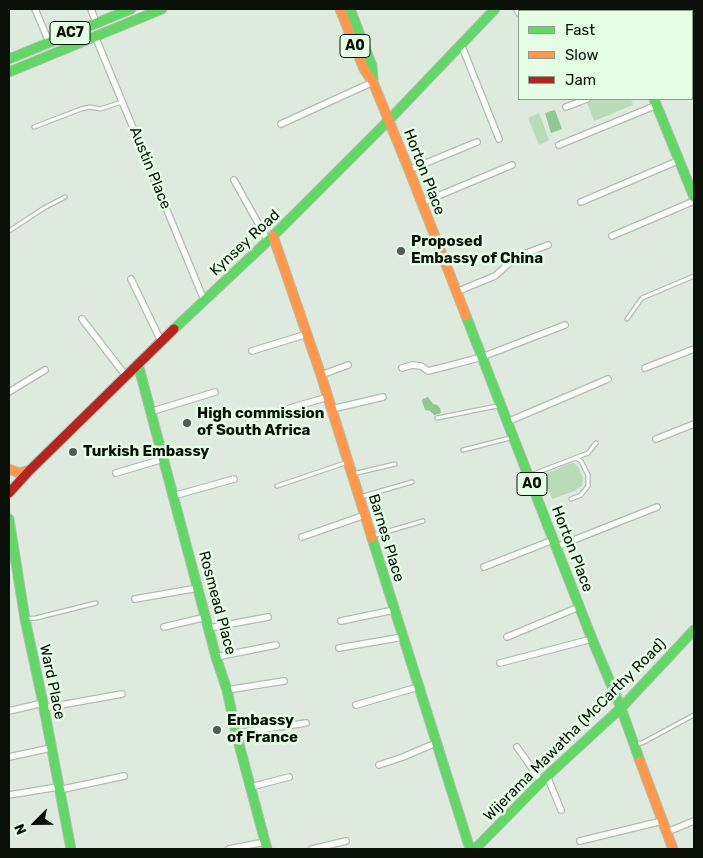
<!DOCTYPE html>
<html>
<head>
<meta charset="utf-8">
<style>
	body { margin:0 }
	#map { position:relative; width:703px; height:858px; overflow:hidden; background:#ddeadd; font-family:Rubik,sans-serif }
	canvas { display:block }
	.frame { position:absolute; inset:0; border:10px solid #081008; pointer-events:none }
	.legend { position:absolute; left:518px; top:10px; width:175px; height:90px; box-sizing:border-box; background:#e5fde4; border:1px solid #8d9e8c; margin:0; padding:6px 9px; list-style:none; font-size:15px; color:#081008 }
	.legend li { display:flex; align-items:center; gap:10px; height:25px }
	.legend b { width:25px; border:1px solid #8d9e8c }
	.north { position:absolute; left:10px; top:798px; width:50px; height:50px; -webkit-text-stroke:4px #e5fde4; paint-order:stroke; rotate:247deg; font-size:14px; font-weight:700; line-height:20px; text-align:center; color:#081008 }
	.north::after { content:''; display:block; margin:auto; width:18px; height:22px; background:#081008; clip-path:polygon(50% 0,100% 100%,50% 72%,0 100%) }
</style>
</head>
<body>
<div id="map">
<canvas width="703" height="858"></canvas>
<div class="frame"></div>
<ul class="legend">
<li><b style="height:6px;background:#63d668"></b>Fast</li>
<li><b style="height:6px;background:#ff974d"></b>Slow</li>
<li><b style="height:6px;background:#b3261e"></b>Jam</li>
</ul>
<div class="north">N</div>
</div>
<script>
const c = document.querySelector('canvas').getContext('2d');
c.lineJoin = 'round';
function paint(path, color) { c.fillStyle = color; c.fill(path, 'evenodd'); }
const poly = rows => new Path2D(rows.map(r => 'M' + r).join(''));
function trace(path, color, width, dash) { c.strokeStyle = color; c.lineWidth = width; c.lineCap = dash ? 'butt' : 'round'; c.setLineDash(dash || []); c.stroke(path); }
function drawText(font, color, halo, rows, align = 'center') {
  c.font = font + ' Rubik,sans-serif'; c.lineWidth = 5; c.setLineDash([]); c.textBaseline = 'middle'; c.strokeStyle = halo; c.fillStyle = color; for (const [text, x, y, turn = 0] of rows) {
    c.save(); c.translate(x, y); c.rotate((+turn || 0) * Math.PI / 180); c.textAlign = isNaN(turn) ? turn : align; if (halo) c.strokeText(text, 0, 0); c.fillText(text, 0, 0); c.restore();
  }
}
const green = poly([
	[594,99,631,99,633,105,594,121,587,102],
	[539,113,549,140,539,145,528,118],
	[571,463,574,463,579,468,583,478,582,486,574,491,552,499,542,475]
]);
const water = poly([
	[555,110,562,129,551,133,545,113],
	[428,397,433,404,437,405,440,408,441,412,439,414,434,415,430,411,425,410,422,401,423,399]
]);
const lane = poly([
	[34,127,81,109,90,107,100,109,122,102],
	[9,231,44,208,65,197],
	[627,319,642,298,694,276],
	[437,418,497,406],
	[463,450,510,438],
	[353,474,395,464],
	[531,475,588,453,596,443],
	[277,486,348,462],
	[360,497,412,482],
	[571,499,581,495,588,486,588,475,581,461,576,458],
	[372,536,423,521],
	[25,619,36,618,96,603],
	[637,743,642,743,694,715]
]);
const street = poly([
	[35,9,49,42],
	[91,9,96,23],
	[517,9,519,13],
	[95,36,204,300],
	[461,44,499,139],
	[566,107,587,99],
	[281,124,373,82],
	[559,145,657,105],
	[409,170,477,142],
	[234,180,268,241],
	[581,202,680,160],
	[421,203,512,165],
	[612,236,694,201],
	[131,279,161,341],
	[456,292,495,276,516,257,548,245],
	[82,319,126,376],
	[252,351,307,334],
	[402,368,412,365,421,366,428,371,444,367,482,357,565,325],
	[645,368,694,349],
	[321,375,348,365],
	[9,392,45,370],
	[332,409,383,397],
	[150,412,215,392],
	[249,420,328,397],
	[507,422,608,379],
	[656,439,694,424],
	[116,473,163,459],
	[173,496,234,479],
	[302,537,365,515],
	[556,547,657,507],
	[484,567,553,540],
	[135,599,198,588],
	[341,621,394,610],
	[164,627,206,617],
	[209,628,268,617],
	[507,637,579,607],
	[339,648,403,637],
	[216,657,276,645],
	[500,663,592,639],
	[227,690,284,681],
	[356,705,418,687],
	[44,708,122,694],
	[9,711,43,703],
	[236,733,306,723],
	[517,747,541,781],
	[9,757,51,748],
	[379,765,403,757,436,743],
	[547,776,561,810],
	[251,787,289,777],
	[59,790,124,776],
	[9,795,58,787],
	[667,832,694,821],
	[580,841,662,821],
	[229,849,265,842],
	[312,849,346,841]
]);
const fast = poly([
	[350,9,372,66,373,80],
	[617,9,618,11],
	[9,59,131,9],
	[9,72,162,9],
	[654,99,694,197],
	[466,316,592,639,621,708,640,761],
	[174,329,273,236,389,120,495,9],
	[138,364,216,657,227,690,236,733,267,849],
	[9,519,25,619,43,703,71,849],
	[372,538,470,849],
	[475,849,547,776,621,708,694,630]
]);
const slow = poly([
	[340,9,364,69,373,82,409,170,466,316],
	[273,236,321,375,372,538],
	[9,469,19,473,30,470],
	[640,761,673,849]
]);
const jam = poly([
	[9,493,30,470,174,329]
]);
const markers = [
	[401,251,5,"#535c53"],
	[187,423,5,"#535c53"],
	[73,452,5,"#535c53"],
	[217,730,5,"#535c53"]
];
const shields = [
	[70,33,40],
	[355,46,30],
	[532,484,30]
];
const shieldNames = [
	["AC7",70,33],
	["A0",355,46],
	["A0",532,484]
];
const streetNames = [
	["Austin Place",150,168,68],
	["Horton Place",424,172,69],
	["Kynsey Road",245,243,-43],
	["Barnes Place",386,538,73],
	["Horton Place",572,549,69],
	["Rosmead Place",217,603,75],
	["Ward Place",52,682,78],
	["Wijerama Mawatha (McCarthy Road)",575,730,-45]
];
const poiNames = [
	["Proposed",411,242],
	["Embassy of China",411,259],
	["High commission",197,414],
	["of South Africa",197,431],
	["Turkish Embassy",83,452],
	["Embassy",227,721],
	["of France",227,738]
];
paint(green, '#b9dbb9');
paint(water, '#91c891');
trace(lane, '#b2bdb2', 5.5);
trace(street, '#b2bdb2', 8);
trace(fast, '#b2bdb2', 11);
trace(slow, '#b2bdb2', 11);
trace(jam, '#b2bdb2', 11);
trace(lane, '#fafcfa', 3);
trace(street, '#fafcfa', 5.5);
trace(fast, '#63d668', 9);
trace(slow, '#ff974d', 9);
trace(jam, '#b3261e', 9);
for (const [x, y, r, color] of markers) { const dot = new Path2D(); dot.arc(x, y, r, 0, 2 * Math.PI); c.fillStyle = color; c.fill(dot); trace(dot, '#e5fde4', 2); }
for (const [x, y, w] of shields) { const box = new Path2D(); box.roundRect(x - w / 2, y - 11.5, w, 23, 4); c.fillStyle = '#e5fde4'; c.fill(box); trace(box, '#081008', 1); }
drawText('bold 14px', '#081008', null, shieldNames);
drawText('15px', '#081008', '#e5fde4', streetNames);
drawText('bold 15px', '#081008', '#e5fde4', poiNames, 'left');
</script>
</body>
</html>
